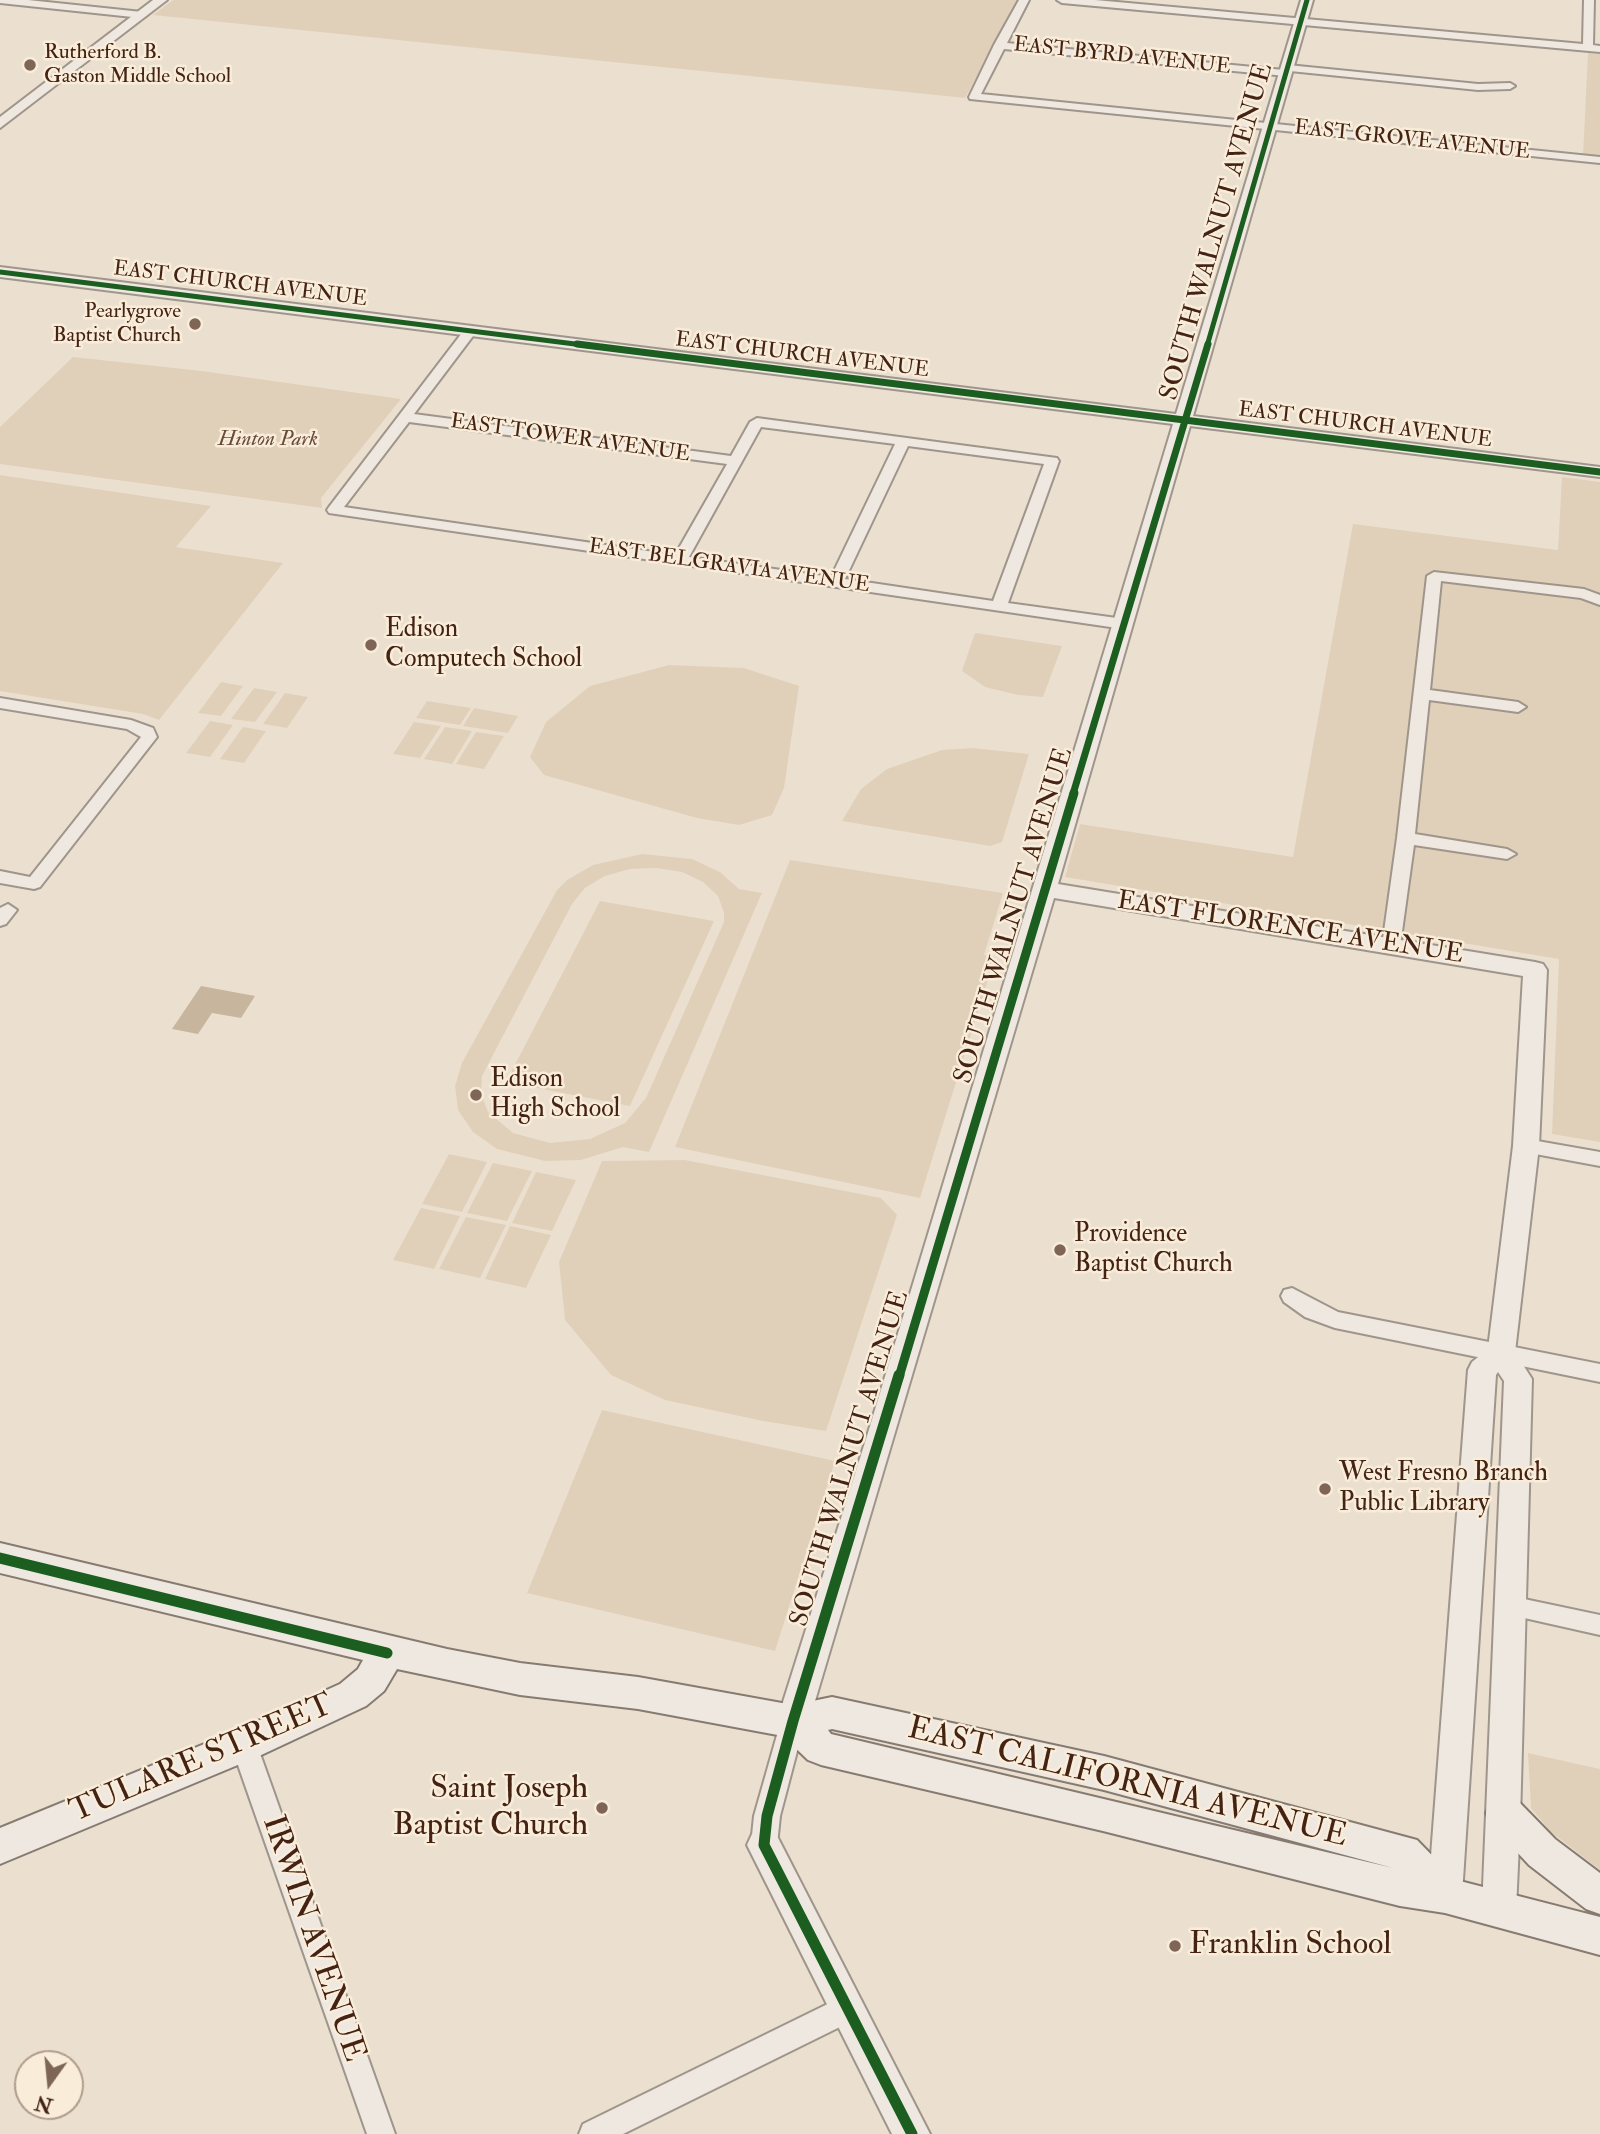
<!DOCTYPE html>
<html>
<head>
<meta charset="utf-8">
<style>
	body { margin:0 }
	#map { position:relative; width:1600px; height:2134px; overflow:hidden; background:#ebe0d0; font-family:"IM FELL Double Pica",serif }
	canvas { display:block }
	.north { position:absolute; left:14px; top:2050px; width:70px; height:70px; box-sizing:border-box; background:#f9edd9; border:2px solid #b19c8b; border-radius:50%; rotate:195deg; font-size:19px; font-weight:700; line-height:28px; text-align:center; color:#442315 }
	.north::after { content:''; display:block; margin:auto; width:24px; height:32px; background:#7e6556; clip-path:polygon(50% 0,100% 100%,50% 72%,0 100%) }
</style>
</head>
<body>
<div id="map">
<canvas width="1600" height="2134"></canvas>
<div class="north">N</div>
</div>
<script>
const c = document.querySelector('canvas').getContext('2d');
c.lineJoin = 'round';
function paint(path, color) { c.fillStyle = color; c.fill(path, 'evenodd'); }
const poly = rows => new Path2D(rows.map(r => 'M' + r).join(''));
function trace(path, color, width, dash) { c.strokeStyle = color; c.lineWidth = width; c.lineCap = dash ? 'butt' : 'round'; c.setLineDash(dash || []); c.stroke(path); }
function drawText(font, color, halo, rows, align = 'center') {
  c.font = font + ' "IM FELL Double Pica",serif'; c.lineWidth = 5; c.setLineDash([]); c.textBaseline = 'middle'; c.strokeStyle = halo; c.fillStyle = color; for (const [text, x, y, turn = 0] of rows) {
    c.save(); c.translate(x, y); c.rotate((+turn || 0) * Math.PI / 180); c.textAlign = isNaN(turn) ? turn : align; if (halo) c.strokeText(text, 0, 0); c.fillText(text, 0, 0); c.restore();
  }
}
const green = poly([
	[173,0,1019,0,965,98,153,15],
	[1588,53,1600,54,1600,156,1583,155],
	[73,357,202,371,401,399,321,498,322,508,0,464,0,427],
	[0,475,211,506,176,547,283,563,159,720,143,714,0,691],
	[1562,477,1600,482,1600,1142,1552,1134,1559,959,1065,877,1080,824,1293,857,1353,524,1558,550],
	[975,633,1062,646,1043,697,1018,695,985,687,962,671],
	[669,665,744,668,799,686,784,788,772,815,739,825,697,818,544,775,530,757,546,722,590,686],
	[221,682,243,686,221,716,198,713],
	[254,688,277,692,255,722,231,719],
	[285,693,308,697,287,728,263,724],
	[427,701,471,708,460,725,416,718],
	[474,708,518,716,508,733,463,726],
	[210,721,233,725,210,757,186,753],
	[414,722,441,726,420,758,393,754],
	[243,727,266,731,244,763,220,759],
	[445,727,472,731,452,764,424,759],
	[476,732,504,736,484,769,456,764],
	[973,748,1029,754,1002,842,990,846,842,821,861,789,887,769,942,750],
	[642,854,692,859,720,872,739,889,762,893,649,1152,623,1147,581,1160,545,1161,497,1149,473,1132,458,1110,455,1086,462,1063,557,890,567,880,593,865],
	[656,868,682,872,703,882,718,896,724,913,724,922,646,1098,625,1123,590,1139,550,1143,513,1133,488,1112,481,1094,482,1076,572,904,585,888,605,876,630,869],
	[790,860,1003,893,984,955,995,957,920,1198,675,1147],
	[600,901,714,921,630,1106,506,1082],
	[449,1154,487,1162,462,1212,422,1204],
	[685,1160,881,1198,897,1215,826,1431,763,1421,665,1400,611,1375,565,1320,559,1262,602,1161],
	[493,1163,532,1171,507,1221,467,1213],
	[536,1172,576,1180,552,1231,512,1223],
	[421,1208,460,1216,434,1269,393,1260],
	[466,1217,506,1225,480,1278,439,1269],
	[510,1226,551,1235,526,1288,485,1279],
	[602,1410,835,1461,775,1651,527,1593],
	[1528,1753,1600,1769,1600,1870,1551,1832,1531,1808]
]);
const water = poly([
	[201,986,255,996,241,1018,212,1013,198,1034,172,1029]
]);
const minor = poly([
	[0,0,28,0,142,12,147,15,142,18,0,3,0,0],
	[1019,0,1029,0,1007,43,1284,70,1284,66,1288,65,1478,84,1510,83,1515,86,1510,89,1478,90,1290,71,1290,75,1286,76,1004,49,981,94,1600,157,1600,163,970,99,969,97,994,45,1019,0],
	[1057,0,1095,0,1583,44,1584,0,1594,0,1593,45,1600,46,1600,52,1062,3,1057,0],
	[470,328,476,332,414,414,731,456,750,422,757,418,1057,458,1059,461,1008,603,1124,619,1132,624,1124,629,329,513,327,510,329,507,465,329,470,328],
	[409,422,727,464,675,555,344,507,409,422],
	[761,427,895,444,831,577,689,557,761,427],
	[908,446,1044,464,993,601,845,579,908,446],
	[1434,572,1584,589,1600,595,1600,605,1581,598,1441,581,1430,690,1518,702,1526,707,1518,712,1429,700,1415,834,1507,849,1516,854,1507,859,1414,845,1400,946,1391,952,1382,946,1397,838,1427,576,1434,572],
	[0,698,131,720,153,728,157,737,40,887,34,889,0,883,0,871,30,877,141,737,127,729,0,708,0,698],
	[8,904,17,910,6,924,0,926,0,908,8,904],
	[1526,1139,1600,1152,1600,1166,1519,1151,1516,1146,1519,1141,1526,1139],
	[1292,1288,1338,1312,1600,1364,1600,1382,1335,1328,1305,1317,1284,1302,1281,1296,1284,1290,1292,1288],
	[1510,1596,1600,1615,1600,1635,1502,1613,1498,1606,1502,1599,1510,1596],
	[793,1710,802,1713,805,1721,780,1816,777,1845,773,1854,764,1857,755,1854,751,1845,754,1816,781,1721,784,1713,793,1710],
	[244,1734,253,1737,257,1745,395,2134,367,2134,231,1745,235,1737,244,1734],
	[846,1995,856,1999,860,2009,856,2019,623,2134,579,2134,583,2124,846,1995]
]);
const tertiary = poly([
	[153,0,167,0,0,128,0,117,153,0],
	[1301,0,1313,0,1193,416,1600,467,1600,477,1190,426,1058,884,1535,962,1543,964,1547,970,1539,1146,1515,1352,1532,1379,1520,1821,1516,1910,1511,1921,1499,1926,1487,1921,1482,1910,1504,1381,1498,1372,1496,1375,1462,1895,1457,1906,1445,1911,1433,1906,1428,1895,1468,1370,1472,1362,1488,1349,1513,1146,1523,976,1054,898,809,1721,804,1731,793,1735,782,1731,777,1721,867,1436,1173,424,0,277,0,267,1176,414,1301,0],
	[764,1829,776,1834,930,2134,892,2134,747,1845,752,1834,764,1829]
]);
const secondary = poly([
	[0,1543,447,1649,520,1663,638,1677,793,1705,832,1697,1104,1756,1417,1840,1456,1880,1600,1917,1600,1955,1445,1913,1400,1906,1103,1831,821,1765,808,1760,783,1736,638,1709,520,1695,397,1669,384,1691,366,1706,257,1757,0,1864,0,1828,231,1733,340,1684,358,1669,363,1660,0,1573,0,1543],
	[832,1729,1104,1790,1393,1868,831,1734,828,1730,832,1729],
	[1505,1796,1518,1801,1555,1839,1600,1873,1600,1914,1586,1909,1529,1865,1492,1825,1486,1813,1492,1801,1505,1796]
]);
const cyclewayFar3 = poly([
	[0,272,591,346],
	[1207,346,1307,0]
]);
const cyclewayFar2 = poly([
	[577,344,1600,472],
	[1073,794,1208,344]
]);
const cyclewayFar1 = poly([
	[899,1377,1074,793]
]);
const cycleway = poly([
	[899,1375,793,1721,767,1816,764,1845,912,2134],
	[0,1558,387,1653]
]);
const markers = [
	[30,65,7,"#7e6556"],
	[195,324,7,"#7e6556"],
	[371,645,7,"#7e6556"],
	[476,1095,7,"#7e6556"],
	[1060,1250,7,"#7e6556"],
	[1325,1489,7,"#7e6556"],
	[602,1808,7,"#7e6556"],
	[1175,1946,7,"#7e6556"]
];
const farPoinames = [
	["Rutherford B.",44,53],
	["Gaston Middle School",44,77],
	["Pearlygrove",181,312,"right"],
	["Baptist Church",181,336,"right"]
];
const farStreetnames = [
	["EAST BYRD AVENUE",1122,57,6],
	["EAST GROVE AVENUE",1412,141,6],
	["EAST CHURCH AVENUE",240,285,7],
	["EAST CHURCH AVENUE",802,356,7],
	["EAST CHURCH AVENUE",1365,426,7],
	["EAST TOWER AVENUE",570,439,8],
	["EAST BELGRAVIA AVENUE",729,567,8]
];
const farParknames = [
	["Hinton Park",268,440]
];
const streetNames = [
	["SOUTH WALNUT AVENUE",1218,232,-74],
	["SOUTH WALNUT AVENUE",1015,916,-73],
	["EAST FLORENCE AVENUE",1290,929,9],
	["SOUTH WALNUT AVENUE",851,1459,-73]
];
const poiNames = [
	["Edison",385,630],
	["Computech School",385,660],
	["Edison",490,1080],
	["High School",490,1110],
	["Providence",1074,1235],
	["Baptist Church",1074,1265],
	["West Fresno Branch",1339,1474],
	["Public Library",1339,1504]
];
const nearStreetnames = [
	["TULARE STREET",202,1760,-23],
	["EAST CALIFORNIA AVENUE",1127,1784,14],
	["IRWIN AVENUE",312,1939,71]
];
const nearPoinames = [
	["Saint Joseph",588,1790],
	["Baptist Church",588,1827],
	["Franklin School",1189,1946,"left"]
];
paint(green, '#e1d0b9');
paint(water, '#c8b59e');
trace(minor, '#9f958a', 4);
trace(tertiary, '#9f958a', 4);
trace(secondary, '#877b71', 4);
paint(minor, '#eee8e0');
paint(tertiary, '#eee8e0');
paint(secondary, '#eee8e0');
trace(cyclewayFar3, '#1b5e20', 5);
trace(cyclewayFar2, '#1b5e20', 7);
trace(cyclewayFar1, '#1b5e20', 9);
trace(cycleway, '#1b5e20', 11);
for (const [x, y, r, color] of markers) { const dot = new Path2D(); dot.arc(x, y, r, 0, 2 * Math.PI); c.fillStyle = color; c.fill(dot); trace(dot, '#f9edd9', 2.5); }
drawText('21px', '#442315', '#f9edd9', farPoinames, 'left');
drawText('21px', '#442315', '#f9edd9', farStreetnames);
drawText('italic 21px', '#694b3a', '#f9edd9', farParknames);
drawText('26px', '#442315', '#f9edd9', streetNames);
drawText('26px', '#442315', '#f9edd9', poiNames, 'left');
drawText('32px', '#442315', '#f9edd9', nearStreetnames);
drawText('32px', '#442315', '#f9edd9', nearPoinames, 'right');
</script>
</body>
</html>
